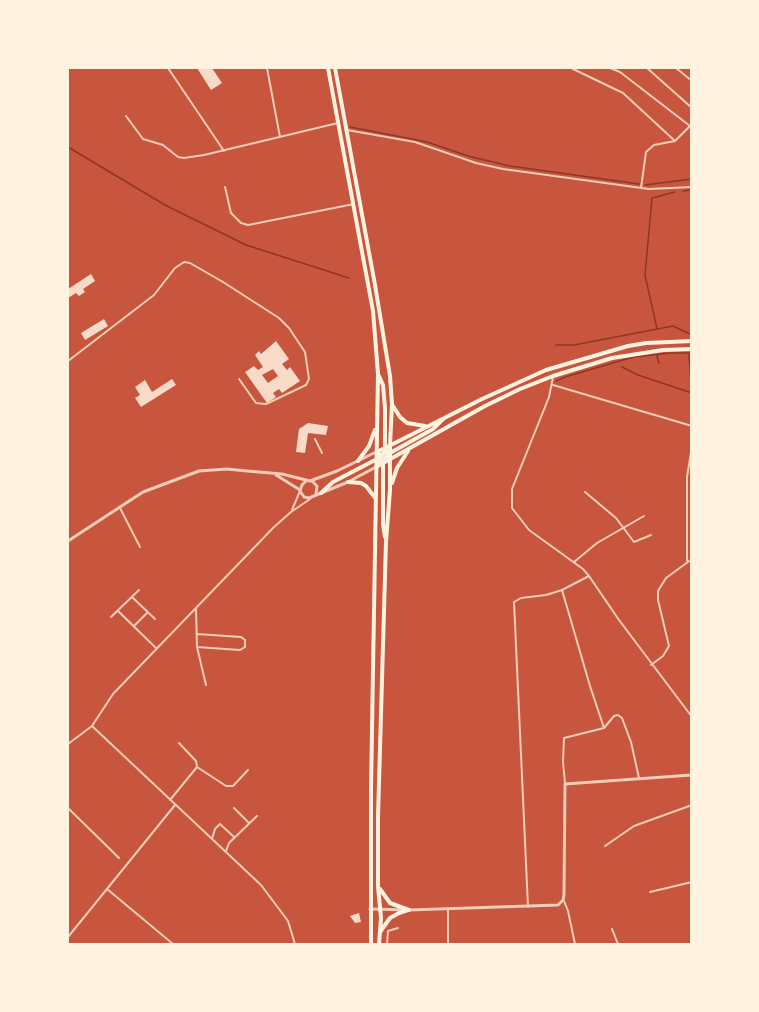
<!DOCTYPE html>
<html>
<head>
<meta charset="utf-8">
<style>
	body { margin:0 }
	#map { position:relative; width:759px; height:1012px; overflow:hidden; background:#c8553d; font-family:Manrope,sans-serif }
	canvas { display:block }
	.frame { position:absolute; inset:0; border:69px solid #fff3e0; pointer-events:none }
</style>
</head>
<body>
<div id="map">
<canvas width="759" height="1012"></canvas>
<div class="frame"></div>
</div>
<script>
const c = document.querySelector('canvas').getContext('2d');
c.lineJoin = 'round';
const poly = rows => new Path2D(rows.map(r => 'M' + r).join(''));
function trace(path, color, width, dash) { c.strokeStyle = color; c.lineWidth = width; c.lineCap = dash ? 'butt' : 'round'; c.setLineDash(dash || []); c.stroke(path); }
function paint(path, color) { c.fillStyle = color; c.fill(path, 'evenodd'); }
const stream = poly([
	[350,127,427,142,468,156,510,166,639,184],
	[68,147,165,205,246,245,349,278],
	[645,185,692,179],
	[683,191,692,190],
	[657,329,645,275,652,198,675,192],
	[556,345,574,345,673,326,692,335],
	[689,354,691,383],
	[657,356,659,363],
	[622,367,638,375,692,393],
	[556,381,565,377,633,357,671,353,692,353]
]);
const building = poly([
	[197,68,212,68,222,83,211,90],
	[91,274,95,281,83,289,85,292,79,296,76,293,68,298,68,289],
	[104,319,108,326,85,340,81,333],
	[276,341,289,359,282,364,287,370,290,367,300,381,282,393,279,389,273,393,276,397,267,403,245,372,254,366,258,370,263,367,255,355,259,351,261,354],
	[273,369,278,376,268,383,262,375],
	[172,379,176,385,141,407,135,398,140,395,135,387,145,380,152,392],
	[308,423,328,426,326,435,308,433,305,453,296,452,299,429],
	[359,913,361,922,355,923,350,916]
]);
const minor = poly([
	[168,68,224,151],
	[267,68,280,137],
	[571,68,623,93,675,141],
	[610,68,620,72,690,126],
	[647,68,692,108],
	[676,68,692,81],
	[126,116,143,139,163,145,178,157,184,158,204,155,338,123],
	[347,130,415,142,476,163,503,169,649,189,692,187],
	[225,187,231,213,241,223,248,225,354,204],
	[641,188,646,152,654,145,675,141,692,124],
	[68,361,154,295,175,268,184,262,190,263,223,282,279,318,289,328,305,352,309,379,306,385,266,404,256,403,239,379],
	[553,377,549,397,512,489,512,508,529,530,583,569,589,576,619,620,692,717],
	[553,385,692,426],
	[315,439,322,453],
	[585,492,616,518,634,542,651,535],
	[120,508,140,547],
	[292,510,300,491],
	[687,561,687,477,692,446],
	[574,562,597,543,644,516],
	[562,590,590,686,604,728],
	[132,597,155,619],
	[196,609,197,647,206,685],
	[118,611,156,648],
	[111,617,139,590],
	[134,626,148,612],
	[197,634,241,637,245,640,245,647,240,650,197,647],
	[651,665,663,656,669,646,658,600,658,591,666,578,692,559],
	[92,726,261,885,288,921,295,944],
	[604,728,614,716,618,715,622,718,631,742,639,778],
	[179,743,196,761,197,767,226,786,233,786,248,770],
	[68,744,92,726,113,694,274,527,291,512,310,499],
	[565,783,563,762,564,738,604,728],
	[170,800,197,767],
	[68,808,119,858],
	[234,808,249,823],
	[212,839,215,829,220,824,234,837],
	[605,846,634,826,692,805],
	[226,851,229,843,257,816],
	[107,889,173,944],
	[650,892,692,882],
	[564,901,568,911,575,944],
	[528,907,514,602,521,598,546,595,562,590,589,576],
	[612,929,618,944],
	[68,937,175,805],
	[387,944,388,931,398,928],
	[448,944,448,908]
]);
const tertiary = poly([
	[276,475,300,490],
	[306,481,302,485,300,491,304,497,309,498,348,482,376,467],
	[312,481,317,486,316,494],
	[68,541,143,492,199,471,227,469,247,471,282,474,310,481,337,471,376,452],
	[370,909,409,910,558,905,563,900,564,895,565,784,692,775]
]);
const secondary = poly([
	[377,452,482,399,546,370,628,346,646,343,692,341],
	[376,467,485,406,520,389,553,376,612,358,663,350,692,349]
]);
const primary = poly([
	[328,68,373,311,378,374,371,789,371,944],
	[335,68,375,285,390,376,392,404,390,445,390,490,386,542,378,817,378,886,381,918,379,944],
	[379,376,383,385,385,408,385,448,390,459],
	[393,406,400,417,407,423,425,426],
	[378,452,383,465,383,525,385,537],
	[358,461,369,446,375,430],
	[380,462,390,453,433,429,443,419],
	[348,482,361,483,366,486,376,499],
	[392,483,397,468,408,451],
	[321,493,333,482,377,459,386,451],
	[380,889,390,903,409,910],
	[380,932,390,918,399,913,408,910]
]);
trace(stream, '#8f3625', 1.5);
paint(building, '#f7dbc8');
trace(minor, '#f1ccb7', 2);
trace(tertiary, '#f1ccb7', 3);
trace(secondary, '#fff3e0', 4);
trace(primary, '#fff3e0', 4);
</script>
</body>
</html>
